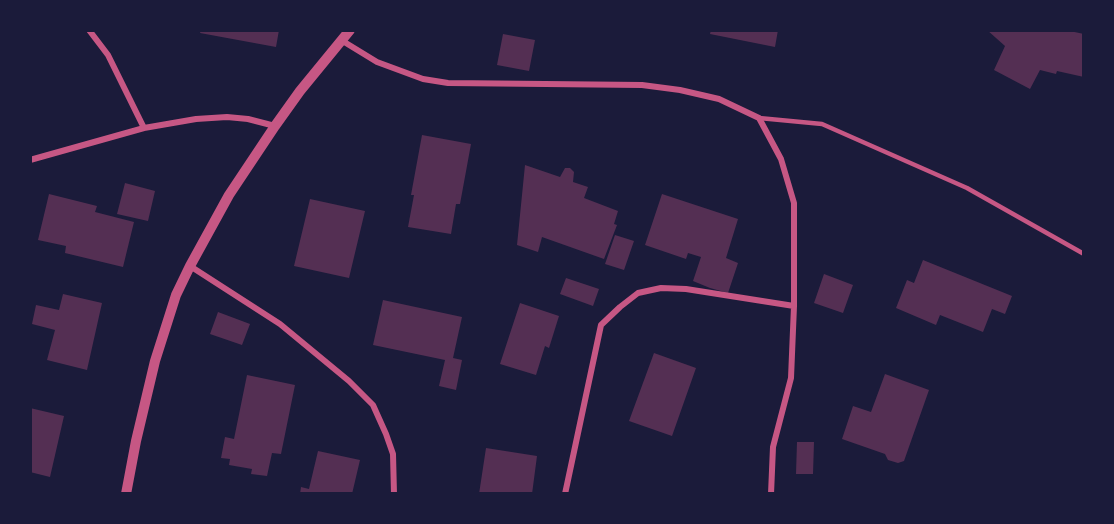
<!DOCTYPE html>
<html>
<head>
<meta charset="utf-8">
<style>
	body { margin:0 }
	#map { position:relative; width:1114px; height:524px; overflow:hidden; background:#1b1b3a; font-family:Karla,sans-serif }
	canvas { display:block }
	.frame { position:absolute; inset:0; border:32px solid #1b1b3a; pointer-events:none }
</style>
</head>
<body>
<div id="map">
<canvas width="1114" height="524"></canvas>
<div class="frame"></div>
</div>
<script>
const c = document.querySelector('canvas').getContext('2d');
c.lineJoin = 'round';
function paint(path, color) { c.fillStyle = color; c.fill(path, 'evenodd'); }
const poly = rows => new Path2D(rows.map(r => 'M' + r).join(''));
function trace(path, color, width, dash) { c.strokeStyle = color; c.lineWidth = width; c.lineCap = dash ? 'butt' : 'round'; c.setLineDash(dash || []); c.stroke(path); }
const building = poly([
	[201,30,279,30,276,47,200,33],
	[711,30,778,30,775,47,710,34],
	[987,30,1065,30,1084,34,1084,77,1057,71,1056,74,1040,70,1030,89,994,70,1005,46],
	[503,34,535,40,529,71,497,65],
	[422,135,471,144,460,204,456,204,451,234,408,227,414,195,411,195],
	[525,165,560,177,565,168,570,168,574,172,573,182,588,187,584,198,618,211,614,224,617,225,604,259,542,237,538,252,517,245],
	[125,183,155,191,148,221,117,214],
	[49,194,97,206,95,212,134,222,123,267,65,253,66,246,38,240],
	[662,194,738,219,726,258,738,263,728,293,710,288,693,281,701,257,688,253,686,259,645,245],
	[310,199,365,211,349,278,294,266],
	[615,235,634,241,624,270,605,264],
	[923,260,1012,296,1005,314,992,309,983,332,940,315,936,325,896,308,907,280,914,283],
	[824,274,853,285,843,313,814,303],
	[566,278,599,289,593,306,560,294],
	[63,294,102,303,87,370,47,360,55,330,32,324,36,305,59,310],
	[383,300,462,317,453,358,462,360,456,390,439,386,445,360,373,345],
	[520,303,559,316,549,348,545,346,536,375,500,364],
	[218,312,250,324,242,345,210,334],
	[654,353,696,368,672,436,629,421],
	[885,374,929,390,904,461,898,463,888,460,885,454,842,439,853,406,871,412],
	[247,375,295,385,281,454,272,453,267,476,251,474,252,469,229,465,230,459,221,458,225,437,234,439],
	[30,408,64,416,50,477,30,472],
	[797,442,814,442,813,474,796,474],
	[486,448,537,456,532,494,479,494],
	[318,451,360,460,352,494,300,494,301,487,309,489]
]);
const service = poly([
	[759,118,822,124,967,188,1084,254]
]);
const minor = poly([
	[89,30,108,55,144,128],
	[341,40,377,62,423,79,448,83,642,85,680,90,719,99,759,118,781,159,794,203,794,306,791,378,773,447,771,494],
	[30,160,144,128,196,119,227,117,248,119,275,126],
	[190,266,280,324,349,381,373,405,386,434,393,454,394,494],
	[565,494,601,325,620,307,638,293,661,288,686,289,794,306]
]);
const tertiary = poly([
	[126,494,136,441,155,361,176,295,190,266,229,195,275,126,300,91,350,30]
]);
paint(building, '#542f53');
trace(service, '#c65784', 4.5);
trace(minor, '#c65784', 6);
trace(tertiary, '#c65784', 10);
</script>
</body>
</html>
